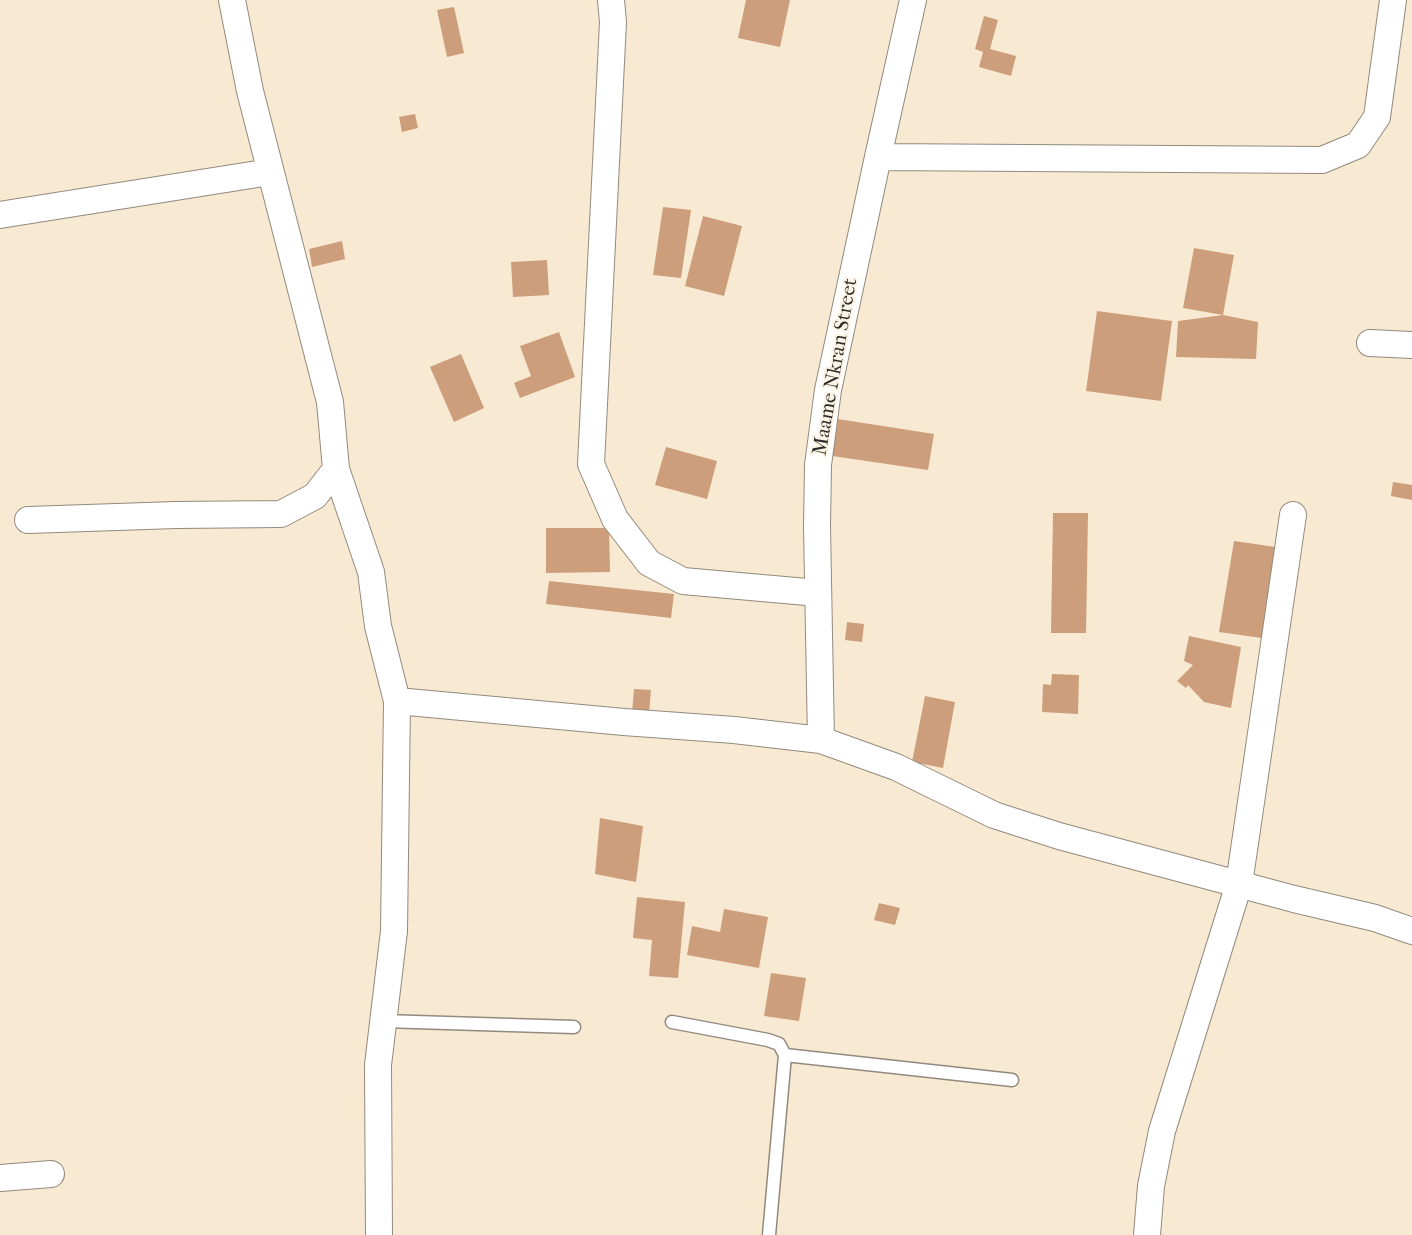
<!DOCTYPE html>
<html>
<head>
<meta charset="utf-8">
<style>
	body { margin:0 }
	canvas { display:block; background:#f8e9d2 }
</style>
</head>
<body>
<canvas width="1412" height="1235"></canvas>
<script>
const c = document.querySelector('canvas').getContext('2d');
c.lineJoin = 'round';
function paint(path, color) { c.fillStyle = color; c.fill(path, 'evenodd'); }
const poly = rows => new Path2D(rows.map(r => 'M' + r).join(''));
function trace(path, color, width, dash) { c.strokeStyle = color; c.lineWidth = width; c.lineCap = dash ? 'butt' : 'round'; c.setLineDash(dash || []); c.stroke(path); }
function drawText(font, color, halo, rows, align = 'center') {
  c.font = font + ' "IM FELL French Canon",serif'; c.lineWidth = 4.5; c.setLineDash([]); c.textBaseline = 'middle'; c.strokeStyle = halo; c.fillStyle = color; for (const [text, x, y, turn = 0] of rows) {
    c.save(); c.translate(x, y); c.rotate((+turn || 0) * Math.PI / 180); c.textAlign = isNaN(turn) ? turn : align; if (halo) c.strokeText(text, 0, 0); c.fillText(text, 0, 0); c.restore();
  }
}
const building = poly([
	[746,0,790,0,780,47,738,38],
	[454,7,464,53,447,57,437,10],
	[984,16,998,20,990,49,1016,56,1011,76,979,67,983,52,975,49],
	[415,114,418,128,402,132,399,117],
	[663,207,691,210,681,278,653,275],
	[703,216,742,226,724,296,685,286],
	[342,241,345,259,312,267,309,249],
	[1194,248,1234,255,1223,315,1258,322,1256,359,1176,357,1178,321,1223,315,1183,308],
	[547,260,549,295,513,297,511,262],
	[1097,311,1172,321,1161,401,1086,391],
	[559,332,575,377,520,398,514,383,531,376,520,346],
	[461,354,484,408,454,422,430,367],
	[838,419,934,434,928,470,832,456],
	[666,447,717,461,707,499,655,485],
	[1393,482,1412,485,1412,500,1391,496],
	[1053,513,1088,513,1086,633,1051,633],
	[546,528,609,528,610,572,546,573],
	[1234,541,1276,547,1262,638,1219,632],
	[549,581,674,594,671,618,546,604],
	[847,622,864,624,862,642,845,640],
	[1189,636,1241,647,1231,708,1204,702,1188,685,1186,688,1177,681,1193,665,1184,661],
	[1052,674,1079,675,1078,714,1042,712,1043,684,1051,685],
	[634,689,651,690,649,714,632,713],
	[925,696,955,702,943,768,912,762],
	[600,818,643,826,636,882,595,874],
	[637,897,685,902,678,978,649,976,652,940,633,938],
	[879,903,900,908,895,925,874,920],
	[724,909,768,917,759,968,687,955,692,926,720,932],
	[771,973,806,978,799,1021,764,1016]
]);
const lane = poly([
	[383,1021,574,1027],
	[672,1022,768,1040,779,1044,785,1055,769,1235],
	[785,1055,1012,1080]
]);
const street = poly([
	[232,0,250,91,330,402,336,469,371,572,378,626,397,701,394,931,378,1065,379,1235],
	[611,0,613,22,591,464,615,519,649,563,683,581,818,593],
	[878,157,1322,160,1358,145,1377,117,1393,0],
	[0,215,270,172],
	[1370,343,1412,345],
	[28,520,176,515,281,514,315,496,336,469],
	[397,701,624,722,734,730,821,740,896,767,994,815,1059,836,1294,899,1375,918,1412,931],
	[821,740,817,527,818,465,828,390,878,157,913,0],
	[0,1178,51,1174],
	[1147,1235,1151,1186,1162,1131,1239,884,1293,515]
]);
const streetNames = [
	["Maame Nkran Street",836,367,-80]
];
paint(building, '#cd9e7c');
trace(lane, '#928a7e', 15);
trace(street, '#928a7e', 28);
trace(lane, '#fff', 12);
trace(street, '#fff', 26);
drawText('20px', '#2b2b2b', '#fcf5e5', streetNames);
</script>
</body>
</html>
